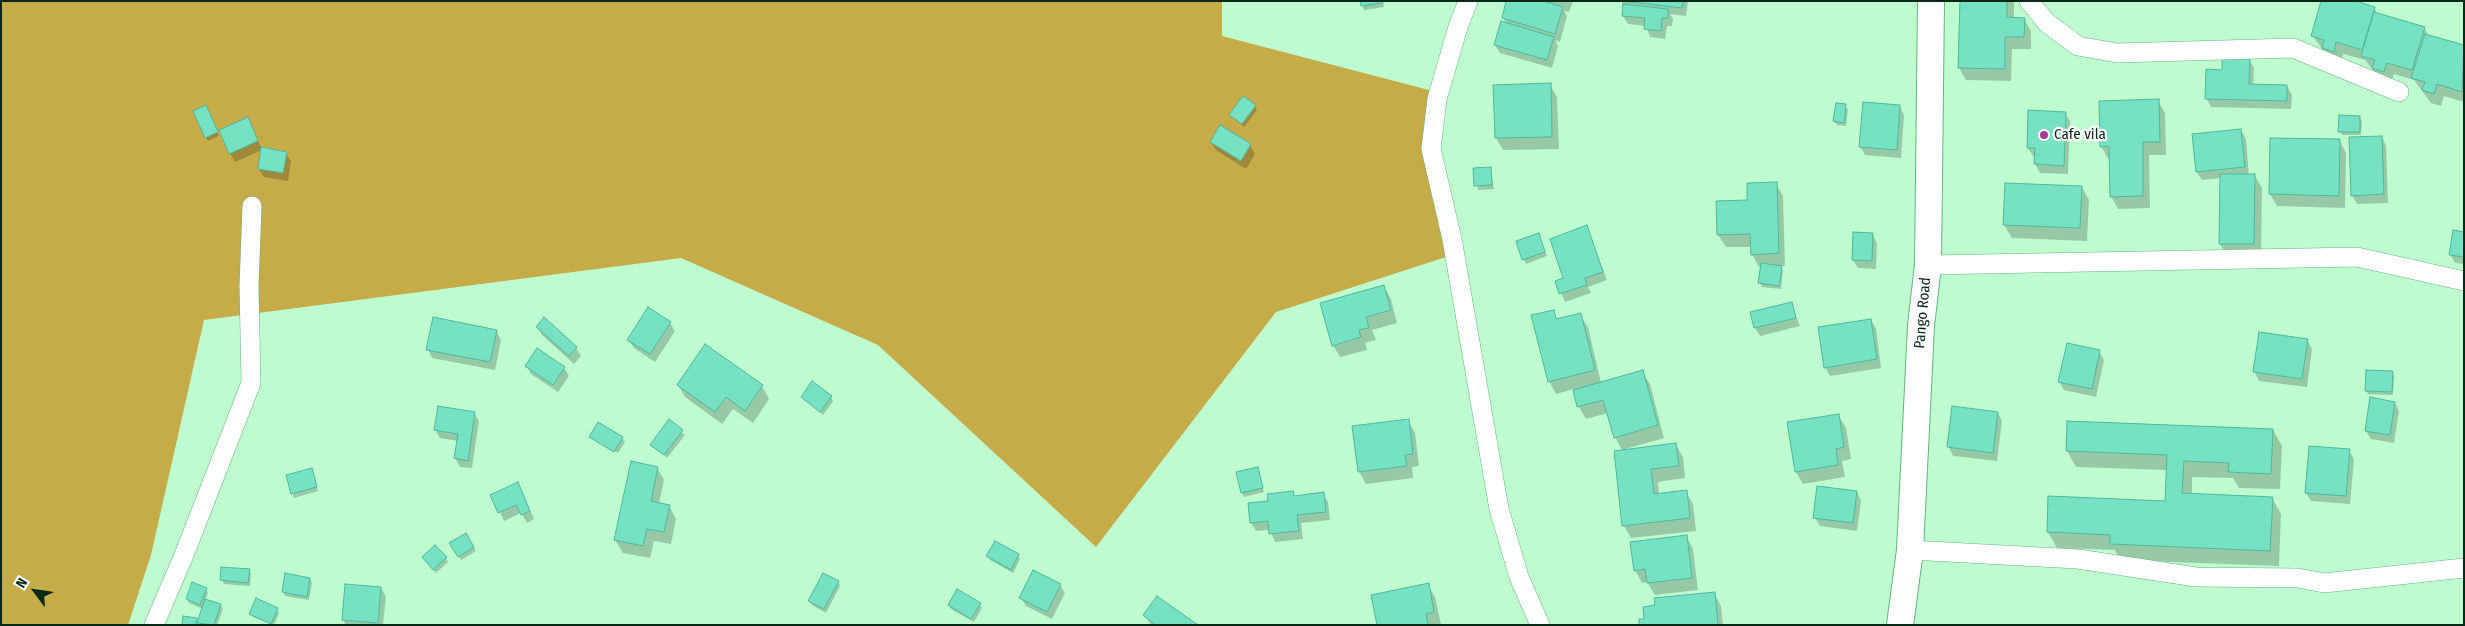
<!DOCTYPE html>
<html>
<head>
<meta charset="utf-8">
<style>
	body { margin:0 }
	#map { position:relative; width:2465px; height:626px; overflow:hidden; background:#befcd0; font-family:"Fira Sans Condensed",sans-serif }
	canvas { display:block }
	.frame { position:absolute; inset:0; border:2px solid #062814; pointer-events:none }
	.north { position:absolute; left:10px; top:566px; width:50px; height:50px; -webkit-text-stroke:4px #fff; paint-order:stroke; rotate:301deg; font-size:14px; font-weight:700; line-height:20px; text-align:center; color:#062814 }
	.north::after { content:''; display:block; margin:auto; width:18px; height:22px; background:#062814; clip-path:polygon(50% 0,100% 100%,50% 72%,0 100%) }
</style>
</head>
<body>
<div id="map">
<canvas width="2465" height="626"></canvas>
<div class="frame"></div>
<div class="north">N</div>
</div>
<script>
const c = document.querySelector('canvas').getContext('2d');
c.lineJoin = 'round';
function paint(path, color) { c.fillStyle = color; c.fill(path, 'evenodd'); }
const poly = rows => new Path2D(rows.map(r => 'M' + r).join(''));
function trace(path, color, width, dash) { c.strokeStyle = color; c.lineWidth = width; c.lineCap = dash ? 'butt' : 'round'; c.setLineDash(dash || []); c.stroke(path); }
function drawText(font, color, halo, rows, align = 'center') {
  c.font = font + ' "Fira Sans Condensed",sans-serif'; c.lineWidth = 4.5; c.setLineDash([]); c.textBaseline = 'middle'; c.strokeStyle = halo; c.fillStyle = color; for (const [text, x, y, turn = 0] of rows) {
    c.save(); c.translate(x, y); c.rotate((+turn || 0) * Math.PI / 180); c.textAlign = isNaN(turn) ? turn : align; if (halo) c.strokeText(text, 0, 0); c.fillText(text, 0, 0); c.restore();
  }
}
const forest = poly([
	[1,1,1222,1,1222,36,1429,90,1423,153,1446,257,1276,312,1096,547,878,345,681,258,204,320,151,555,128,625,1,625]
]);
const shadow = poly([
	[1361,1,1383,1,1384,7,1364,10],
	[1508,1,1573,1,1569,12,1564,11,1567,16,1560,42,1555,40,1558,46,1552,68,1500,53,1495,45,1507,24,1503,18],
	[1621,1,1688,1,1686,16,1670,14,1673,19,1672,26,1667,26,1665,39,1650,37,1646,26,1628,24,1623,16,1624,7],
	[1961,1,2014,1,2014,19,2024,19,2031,31,2031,49,2012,49,2011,81,1966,80,1959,68],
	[2374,8,2378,14,2424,28,2429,36,2464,47,2464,102,2444,96,2441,106,2431,103,2414,80,2394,74,2391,84,2381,81,2365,60,2343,54,2341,64,2330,60,2312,35],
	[2249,59,2254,68,2253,85,2287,86,2292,95,2291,109,2211,107,2207,99,2223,71],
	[1550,85,1557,97,1559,149,1503,150,1496,138],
	[2158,101,2165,113,2166,155,2149,155,2150,208,2118,209,2111,196,2111,159,2108,159,2101,146],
	[1255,106,1257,110,1244,127,1230,115],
	[1845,106,1848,110,1846,126,1837,125,1834,121],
	[1900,107,1904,115,1901,158,1865,155,1860,146],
	[208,111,219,136,208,141,206,137],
	[2065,113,2070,121,2068,174,2040,173,2035,164,2036,156,2033,156,2028,148],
	[2359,117,2362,121,2361,135,2342,135,2340,131],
	[247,119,262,149,286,153,291,161,288,181,264,177,259,169,262,150,235,162,230,153],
	[2241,130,2246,139,2249,176,2255,176,2262,188,2261,257,2227,256,2220,244,2221,178,2202,180,2197,172],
	[2382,137,2386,146,2388,203,2357,204,2352,195],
	[2339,140,2346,153,2345,208,2277,206,2270,194],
	[1211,142,1250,145,1255,154,1246,169,1216,150],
	[1490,168,1494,189,1478,190,1474,169],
	[1776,184,1783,196,1785,266,1780,266,1783,271,1781,289,1762,287,1760,283,1762,267,1759,267,1752,254,1752,247,1726,247,1718,235,1749,201],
	[2082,187,2089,200,2087,241,2012,238,2004,225],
	[1587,227,1607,280,1588,287,1591,293,1565,302,1556,281,1565,279],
	[2464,233,2464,264,2455,263,2450,254],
	[1872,234,1877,243,1876,269,1858,268,1853,260],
	[1540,238,1547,256,1526,264,1517,242],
	[1384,287,1391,299,1397,323,1372,330,1376,340,1365,343,1367,350,1340,357,1333,345],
	[1791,303,1800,326,1760,336,1755,328],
	[1553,311,1558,320,1580,315,1588,327,1601,383,1642,372,1650,384,1664,438,1622,450,1615,437,1608,413,1586,419,1579,407,1574,389,1556,394,1549,381],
	[1871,320,1876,329,1881,368,1830,376,1825,367],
	[670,323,675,331,655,362,634,348,629,340],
	[537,327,576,348,581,356,574,364,542,335],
	[496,331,501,340,495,370,432,358,428,349],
	[2307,340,2312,349,2307,387,2259,381,2255,372],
	[706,346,762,386,769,399,753,423,733,409,722,424,685,397,678,385],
	[2099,351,2104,360,2096,397,2064,390,2059,381],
	[526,366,564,368,569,376,558,392,531,374],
	[2392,372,2394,376,2393,395,2368,394,2366,390],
	[802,397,831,397,833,401,823,415],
	[2395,403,2399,411,2394,443,2371,439,2366,431],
	[474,413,479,421,472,468,460,467,455,458,458,441,440,438,435,430],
	[1998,413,2002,421,1997,461,1953,456,1949,447],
	[1838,415,1846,428,1851,459,1842,461,1845,477,1803,484,1796,472],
	[1408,420,1415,433,1419,466,1412,467,1413,478,1366,484,1359,471],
	[670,421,685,435,667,458,652,445],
	[2273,430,2282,446,2280,489,2239,488,2233,478,2192,477,2192,495,2272,498,2281,514,2279,566,2120,560,2115,550,2057,548,2048,532,2166,502,2167,470,2076,467,2067,451],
	[590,437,622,438,625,442,618,453],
	[1676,445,1683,457,1685,478,1658,482,1659,495,1686,492,1693,504,1696,531,1631,538,1624,526,1615,452],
	[2349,451,2354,459,2350,504,2311,501,2306,493],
	[657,468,664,480,659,504,669,506,676,519,671,544,654,541,650,558,623,553,615,540],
	[1257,468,1264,492,1244,497,1242,493],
	[313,473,318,491,294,498,287,476],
	[522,492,534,519,527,523,521,513,504,521,492,495],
	[1292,492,1295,497,1323,494,1328,502,1330,520,1301,523,1303,539,1275,542,1270,530,1256,531,1251,523,1269,502],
	[1857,492,1861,501,1857,531,1820,526,1815,518],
	[465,534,476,551,461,560,451,543],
	[1686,536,1693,549,1698,590,1655,595,1647,582,1642,583,1635,570],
	[1018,555,1020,559,1013,573,990,560,988,556],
	[446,558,448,562,436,573,426,561],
	[222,568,249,570,251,574,250,586,224,584,222,580],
	[310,579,312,583,309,600,285,596,283,592],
	[838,582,840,586,826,613,812,605,810,601],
	[1060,585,1065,593,1052,619,1026,606,1021,598],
	[1428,585,1435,597,1441,625,1378,625],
	[381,588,386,596,383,625,346,625,343,620],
	[206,589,208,593,205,601,220,605,223,609,217,625,200,625,203,609,189,603,187,599],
	[1714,593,1721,606,1723,625,1640,625,1645,620],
	[980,604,982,608,974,622,951,609,949,605],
	[277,609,279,613,274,625,253,617,250,613],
	[1145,616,1196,625,1151,625]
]);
const building = poly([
	[1360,1,1382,1,1383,3,1361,6,1360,1],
	[1506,1,1543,1,1563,7,1555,34,1502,18,1506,1],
	[1622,1,1683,1,1682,8,1622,1],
	[1960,1,2007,1,2007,17,2025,18,2024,37,2005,37,2005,69,1958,68,1960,1],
	[2321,1,2356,1,2375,7,2362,50,2336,42,2334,52,2322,48,2324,40,2311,36,2321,1],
	[1623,4,1668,9,1668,18,1662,18,1661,31,1644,29,1645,18,1622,16,1623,4],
	[2374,12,2425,27,2412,70,2387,63,2384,72,2372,68,2375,60,2361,56,2374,12],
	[1501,21,1554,37,1547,60,1494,45,1501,21],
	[2425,34,2464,45,2462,92,2437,84,2434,94,2422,90,2425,82,2411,78,2425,34],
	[2222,57,2250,58,2249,84,2287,85,2287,101,2205,99,2206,69,2222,70,2222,57],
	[1551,83,1552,137,1495,138,1493,85,1551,83],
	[1243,96,1256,105,1242,124,1229,115,1243,96],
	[2159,99,2160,142,2143,142,2143,196,2110,197,2109,146,2100,147,2099,101,2159,99],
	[1863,102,1900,105,1897,150,1859,147,1863,102],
	[1836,103,1846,104,1844,123,1833,121,1836,103],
	[206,105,218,132,205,138,193,111,206,105],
	[2028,110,2066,112,2064,166,2034,164,2035,148,2027,148,2028,110],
	[2339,115,2360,116,2360,132,2338,132,2339,115],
	[248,117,258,141,229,154,219,130,248,117],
	[1220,125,1251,144,1241,161,1210,142,1220,125],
	[2241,129,2245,167,2196,172,2192,134,2241,129],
	[2382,136,2384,194,2351,196,2349,137,2382,136],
	[2270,138,2340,139,2339,196,2269,194,2270,138],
	[261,147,287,152,283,173,258,169,261,147],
	[1491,167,1492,185,1474,186,1473,168,1491,167],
	[2220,174,2255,174,2254,244,2219,244,2220,174],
	[1777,182,1779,253,1751,255,1750,234,1717,235,1716,201,1747,200,1747,183,1777,182],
	[2005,183,2082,186,2080,228,2003,225,2005,183],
	[1587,225,1603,272,1585,278,1587,285,1559,294,1555,281,1563,278,1550,239,1587,225],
	[2453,230,2464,232,2464,257,2449,255,2453,230],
	[1853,232,1873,233,1872,261,1852,260,1853,232],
	[1539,233,1545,252,1522,260,1516,241,1539,233],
	[1761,263,1782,266,1779,286,1758,283,1761,263],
	[1384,285,1391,310,1366,317,1369,328,1359,330,1361,337,1332,346,1320,303,1384,285],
	[1792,302,1796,318,1754,328,1750,312,1792,302],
	[648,307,671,322,650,354,627,340,648,307],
	[1554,310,1556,319,1581,313,1595,370,1548,382,1531,315,1554,310],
	[433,317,497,330,490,362,426,350,433,317],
	[544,317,577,347,569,356,536,327,544,317],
	[1871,319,1877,359,1824,368,1818,327,1871,319],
	[2259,332,2308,339,2302,379,2253,372,2259,332],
	[2067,343,2100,350,2092,389,2058,382,2067,343],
	[705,344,763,385,745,411,726,397,715,412,677,385,705,344],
	[537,348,565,367,553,385,525,366,537,348],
	[1643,370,1658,425,1614,438,1603,400,1577,407,1573,390,1643,370],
	[2366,370,2393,371,2392,392,2365,391,2366,370],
	[812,381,832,396,820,412,801,397,812,381],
	[2370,397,2395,402,2390,435,2365,431,2370,397],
	[438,406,475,412,468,461,454,458,458,434,434,430,438,406],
	[1952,406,1998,412,1993,453,1947,447,1952,406],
	[1839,414,1844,447,1836,449,1838,465,1795,472,1787,422,1839,414],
	[669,419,683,430,664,455,650,445,669,419],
	[1409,419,1413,454,1405,455,1407,466,1358,472,1352,426,1409,419],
	[2067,421,2273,429,2271,474,2228,472,2229,463,2184,461,2182,493,2273,497,2270,551,2110,544,2110,535,2047,532,2048,496,2165,501,2167,455,2066,451,2067,421],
	[598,422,623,437,614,452,589,437,598,422],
	[1676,443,1679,466,1651,469,1654,494,1687,490,1690,518,1622,526,1614,451,1676,443],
	[2309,446,2350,449,2346,496,2305,493,2309,446],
	[631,461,658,467,651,501,670,505,664,532,647,529,643,546,614,540,631,461],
	[1258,467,1263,488,1241,493,1236,472,1258,467],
	[312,468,317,487,291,494,286,475,312,468],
	[518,482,530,511,521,515,516,505,498,513,490,495,518,482],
	[1817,486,1857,491,1853,523,1813,518,1817,486],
	[1293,491,1294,496,1324,492,1326,512,1297,515,1299,531,1269,534,1268,521,1250,523,1248,503,1268,501,1267,494,1293,491],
	[466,533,474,547,458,557,449,543,466,533],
	[1687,535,1692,578,1647,583,1645,569,1634,571,1630,542,1687,535],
	[995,541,1019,554,1011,570,986,556,995,541],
	[435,545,447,557,433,570,422,557,435,545],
	[221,567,250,569,248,583,220,580,221,567],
	[1033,570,1061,584,1047,612,1019,598,1033,570],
	[285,573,310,578,307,597,282,592,285,573],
	[823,573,839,581,824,609,808,601,823,573],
	[192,582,207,588,200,605,186,599,192,582],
	[1429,583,1434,612,1426,614,1428,625,1377,625,1371,595,1429,583],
	[345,584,381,587,378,623,342,620,345,584],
	[957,589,981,603,971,619,948,605,957,589],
	[1715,592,1718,625,1639,625,1639,619,1644,619,1643,607,1655,605,1654,598,1715,592],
	[1157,596,1198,625,1156,625,1143,615,1157,596],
	[256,598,278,608,271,624,249,614,256,598],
	[205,599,221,604,214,625,197,623,205,599],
	[183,616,197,618,196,625,182,625,183,616]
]);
const street = poly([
	[1468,1,1458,27,1437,99,1431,149,1452,239,1499,509,1519,577,1540,625],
	[2029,1,2047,23,2078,46,2117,53,2293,48,2399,92],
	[1928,265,2357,257,2464,281],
	[1910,550,2078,559,2196,577,2298,578,2324,583,2464,568],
	[154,625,184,555,251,383,249,286,252,206]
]);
const secondary = poly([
	[1900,625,1910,550,1921,326,1928,265,1931,1]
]);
const markers = [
	[2044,135,5,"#a83a98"]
];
const poiNames = [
	["Cafe vila",2054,135]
];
const streetNames = [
	["Pango Road",1923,313,-85]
];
paint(forest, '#c6ab49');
paint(shadow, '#0003');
paint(building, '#77e1c4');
trace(building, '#4cb99d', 1);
trace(street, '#65b27f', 20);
trace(secondary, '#65b27f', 28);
trace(street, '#fff', 19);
trace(secondary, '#fff', 26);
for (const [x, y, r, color] of markers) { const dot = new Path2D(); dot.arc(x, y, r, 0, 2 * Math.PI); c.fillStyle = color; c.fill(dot); trace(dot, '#fff', 2); }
drawText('15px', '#062814', '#fff', poiNames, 'left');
drawText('15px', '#062814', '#fff', streetNames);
</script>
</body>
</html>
